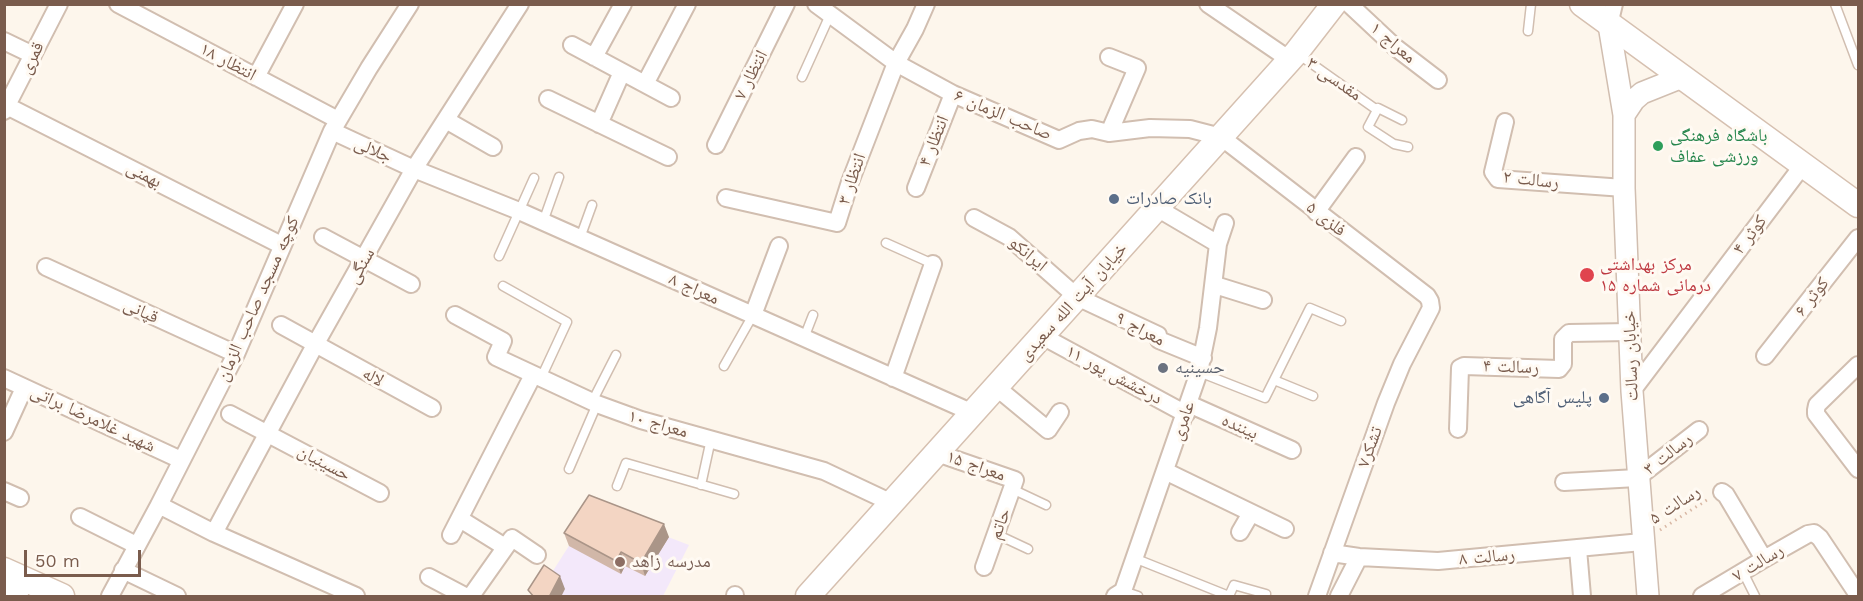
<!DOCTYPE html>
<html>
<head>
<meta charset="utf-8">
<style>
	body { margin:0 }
	#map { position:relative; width:1863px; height:601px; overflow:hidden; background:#fdf6ec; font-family:"Work Sans",sans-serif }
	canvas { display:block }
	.frame { position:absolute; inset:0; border:6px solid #7a5c4d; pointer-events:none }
	.scale { position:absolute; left:24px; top:550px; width:117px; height:27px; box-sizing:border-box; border:3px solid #7a5c4d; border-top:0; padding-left:8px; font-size:18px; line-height:21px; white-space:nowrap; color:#7a5c4d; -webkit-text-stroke:4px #fffaf3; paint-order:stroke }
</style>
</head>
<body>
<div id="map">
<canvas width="1863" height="601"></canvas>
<div class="frame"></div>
<div class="scale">50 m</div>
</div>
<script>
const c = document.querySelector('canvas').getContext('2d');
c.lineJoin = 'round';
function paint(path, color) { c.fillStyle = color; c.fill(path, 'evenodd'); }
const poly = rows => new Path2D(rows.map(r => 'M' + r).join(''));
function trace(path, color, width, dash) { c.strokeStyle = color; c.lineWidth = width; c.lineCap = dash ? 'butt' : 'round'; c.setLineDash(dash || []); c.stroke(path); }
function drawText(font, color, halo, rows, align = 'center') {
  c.font = font + ' "Work Sans","Noto Naskh Arabic",sans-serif'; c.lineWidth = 6; c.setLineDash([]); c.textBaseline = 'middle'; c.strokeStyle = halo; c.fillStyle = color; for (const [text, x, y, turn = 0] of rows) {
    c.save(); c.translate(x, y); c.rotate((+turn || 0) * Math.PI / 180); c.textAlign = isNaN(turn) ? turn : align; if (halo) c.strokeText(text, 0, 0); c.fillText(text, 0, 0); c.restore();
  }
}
const education = poly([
	[593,508,689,545,663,596,537,596]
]);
const path = poly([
	[1660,530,1710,498]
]);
const service = poly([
	[1835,4,1858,65],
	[1528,31,1531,4],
	[1298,54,1377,110,1368,127,1394,144,1408,147],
	[802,77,830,15],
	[1377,110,1378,108,1402,120],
	[543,222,559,177],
	[580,238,592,205],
	[886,243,933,264],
	[499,256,534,178],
	[503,286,567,322,541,378],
	[804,338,813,315],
	[724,366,753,315],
	[1199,372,1265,398,1310,308,1341,321],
	[1274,380,1313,396],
	[592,402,616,355],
	[569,469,597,404],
	[701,485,711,439],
	[617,486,626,463,734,494],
	[1012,489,1046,505],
	[996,534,1028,549],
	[1134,558,1229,596,1234,585,1266,594],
	[1743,572,1755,596],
	[1123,591,1138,596]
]);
const minor = poly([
	[118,4,338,120],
	[816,4,896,63,953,94,1059,140,1079,131,1092,129,1109,133,1150,128,1190,129,1221,137,1427,296,1430,301,1431,308,1402,364,1386,403,1317,596],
	[1208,4,1290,60],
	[1349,4,1395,47,1438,80],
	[1609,25,1614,4],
	[4,41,33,55],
	[572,45,671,98],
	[594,57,623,4],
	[256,77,295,4],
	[645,84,687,4],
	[548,99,668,157],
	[7,106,281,245],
	[4,111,59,4],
	[446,120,493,147],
	[1505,122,1493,172,1498,179,1624,188],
	[599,124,622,72],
	[332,131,414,169,519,211,973,413],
	[1109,133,1137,68,1109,57],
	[716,145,786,4],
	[916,188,953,94],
	[726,198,837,223,850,182,896,63,915,29,926,4],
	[1157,208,1218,244],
	[1316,212,1356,157],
	[974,218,1009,237,1077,297,1158,335,1159,340,1203,358],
	[323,237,411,284],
	[46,267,236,354],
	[1215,285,1263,300],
	[455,315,503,341,496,357,597,404,641,420,824,471,892,503],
	[753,315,779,246],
	[281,325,432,408],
	[1042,336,1186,414],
	[1765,356,1858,238],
	[1858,365,1817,405,1816,410,1816,414,1858,469],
	[4,378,181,460],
	[893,378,933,264],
	[996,387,1048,430,1060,412],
	[1632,391,1803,165],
	[1189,404,1292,450],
	[230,414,380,493],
	[1458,429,1460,368,1464,366,1559,369,1563,364,1563,339,1569,333,1630,332],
	[4,432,24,388],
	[937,453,1015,480,984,567],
	[1165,471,1285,529],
	[1564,482,1637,478,1699,430],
	[4,491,20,498],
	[1722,492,1726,495,1764,559],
	[159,505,214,533,356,596],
	[80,517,136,545],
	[460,519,505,547],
	[1240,532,1251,513],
	[214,533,315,345,414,169,520,4],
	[451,535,533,375],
	[1578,549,1582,596],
	[1332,553,1359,557,1438,561,1642,542],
	[123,570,177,596],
	[429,577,465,596],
	[110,596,159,505,236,354,332,131,369,68,410,4],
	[471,596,512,538,537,555],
	[735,596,735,595],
	[1115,596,1123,591,1199,372,1208,328,1218,244,1225,223],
	[1339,596,1359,557],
	[1702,596,1764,559,1808,534,1814,533,1820,538,1858,595]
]);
const tertiary = poly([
	[1609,25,1624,115,1624,188,1632,391,1648,596],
	[1624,115,1634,100,1642,93,1682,77]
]);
const secondary = poly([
	[1582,4,1858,205],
	[4,570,62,596],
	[4,591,16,596],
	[808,596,1296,53,1334,4]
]);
const wall = poly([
	[564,533,669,537,645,576,625,566,621,574,569,546]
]);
const shadedWall = poly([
	[664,524,669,537,645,576,641,563],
	[621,552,625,566,621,574,616,561],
	[560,576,565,589,561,597,549,597]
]);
const building = poly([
	[589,495,664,524,641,563,621,552,616,561,564,533,589,495],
	[544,565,560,576,549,597,534,597,528,590,544,565]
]);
const markers = [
	[1658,146,6,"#2e9e5b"],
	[1114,199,6,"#5c6f8a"],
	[1587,275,8,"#e0444e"],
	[1163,368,6,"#6b7280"],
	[1604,398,6,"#5c6f8a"],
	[620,562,6,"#8d6e63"]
];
const streetNames = [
	["معراج ۱",1393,43,40],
	["قمری",32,58,-63],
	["انتظار ۱۸",228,62,28],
	["انتظار ۷",751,75,-63],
	["مقدسی ۳",1334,79,35],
	["صاحب الزمان ۶",1003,115,23],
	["انتظار ۴",934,141,-68],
	["جلالی",373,150,24],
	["بهمنی",144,175,27],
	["انتظار ۳",852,179,-71],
	["رسالت ۲",1531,180,6],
	["فلزی ۵",1326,219,38],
	["کوثر ۴",1750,235,-53],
	["ایرانکو",1028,254,40],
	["سنگی",361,266,-60],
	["معراج ۸",694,289,24],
	["کوثر ۶",1812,297,-52],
	["کوچه مسجد صاحب الزمان",258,299,-66],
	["خیابان آیت الله سعیدی",1073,302,-48],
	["قپانی",141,311,25],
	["معراج ۹",1140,329,28],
	["خیابان رسالت",1631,356,-92],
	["رسالت ۴",1511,367,2],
	["درخشش پور ۱۱",1114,375,28],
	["لاله",373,377,29],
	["شهید غلامرضا براتی",93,419,25],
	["عامری",1183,421,-71],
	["معراج ۱۰",658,424,16],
	["بیننده",1240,427,24],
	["تشکر۷",1370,447,-70],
	["رسالت ۳",1668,454,-38],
	["حسینیان",324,463,28],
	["معراج ۱۵",976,466,19],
	["رسالت ۵",1675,505,-33],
	["حاتم",1000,524,-70],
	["رسالت ۸",1487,557,-5],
	["رسالت ۷",1758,563,-31]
];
const leisureNames = [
	["باشگاه فرهنگی",1670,136],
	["ورزشی عفاف",1670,157]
];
const serviceNames = [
	["بانک صادرات",1126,199],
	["پلیس آگاهی",1592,398,"right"]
];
const healthNames = [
	["مرکز بهداشتی",1600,265],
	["درمانی شماره ۱۵",1600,286]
];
const worshipNames = [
	["حسینیه",1175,368]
];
const educationNames = [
	["مدرسه زاهد",632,562]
];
paint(education, '#f3e8fa');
trace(service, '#d1beb0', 11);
trace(minor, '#d1beb0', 20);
trace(tertiary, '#d1beb0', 24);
trace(secondary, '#d6c0b0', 27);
trace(path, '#d9b8a5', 3, [1.5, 4.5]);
trace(service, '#fff', 8);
trace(minor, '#fff', 16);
trace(tertiary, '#fff', 21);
trace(secondary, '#fff', 24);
paint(wall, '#d1b7a8');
paint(shadedWall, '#aa9588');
paint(building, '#f3d5c3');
trace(building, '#aa9588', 1.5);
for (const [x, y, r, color] of markers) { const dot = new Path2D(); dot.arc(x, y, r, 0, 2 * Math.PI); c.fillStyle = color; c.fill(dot); trace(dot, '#fffaf3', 2); }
drawText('18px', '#7a5c4d', '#fffaf3', streetNames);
drawText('18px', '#27864d', '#fffaf3', leisureNames, 'left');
drawText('18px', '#4e5e75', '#fffaf3', serviceNames, 'left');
drawText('18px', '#be3a42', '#fffaf3', healthNames, 'left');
drawText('18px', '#5b616d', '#fffaf3', worshipNames, 'left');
drawText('18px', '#785e54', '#fffaf3', educationNames, 'left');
</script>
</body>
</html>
